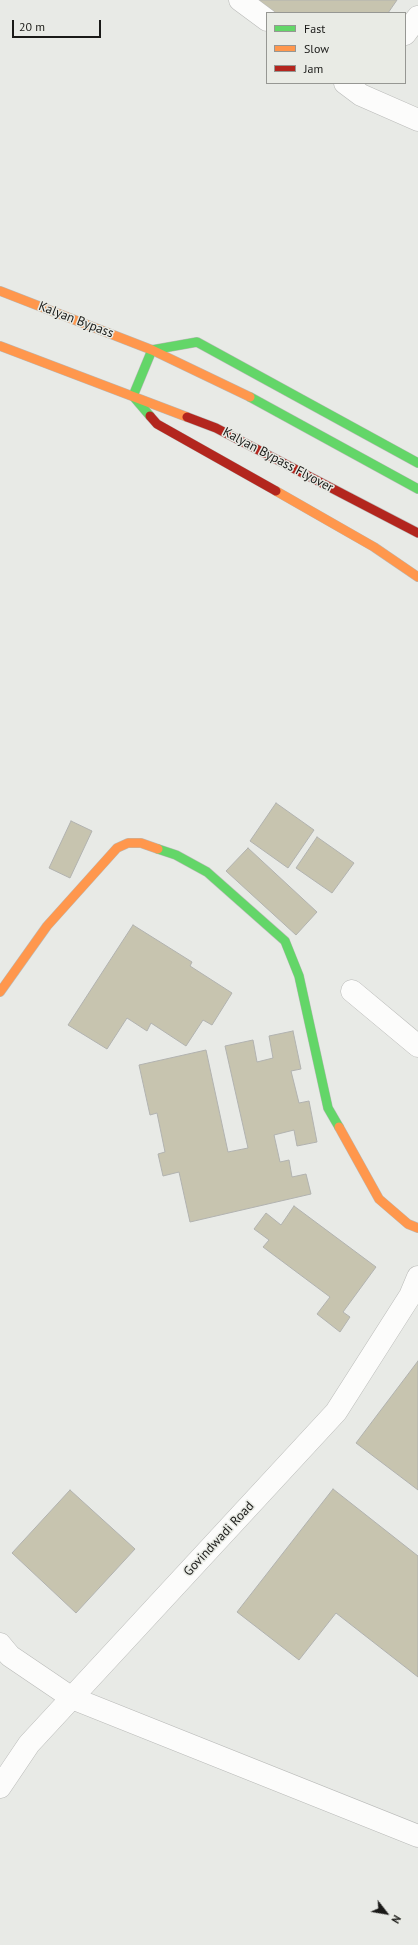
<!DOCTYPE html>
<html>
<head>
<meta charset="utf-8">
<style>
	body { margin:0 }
	#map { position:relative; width:418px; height:1945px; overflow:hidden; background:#e8eae6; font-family:"PT Sans",sans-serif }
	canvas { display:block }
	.legend { position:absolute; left:266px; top:12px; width:140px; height:72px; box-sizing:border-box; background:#e9ebe5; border:1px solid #969793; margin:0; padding:5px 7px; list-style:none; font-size:12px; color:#1a1a18 }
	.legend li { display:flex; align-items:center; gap:8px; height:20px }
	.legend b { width:20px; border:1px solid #969793 }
	.north { position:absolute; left:366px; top:1893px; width:40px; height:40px; -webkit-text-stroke:3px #e9ebe5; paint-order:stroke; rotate:121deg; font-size:11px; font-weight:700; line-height:16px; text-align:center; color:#1a1a18 }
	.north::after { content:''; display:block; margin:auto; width:14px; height:18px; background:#1a1a18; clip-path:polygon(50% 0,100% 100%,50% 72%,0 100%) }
	.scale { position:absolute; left:12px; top:20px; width:89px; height:18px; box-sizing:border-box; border:2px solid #1a1a18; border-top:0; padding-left:5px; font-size:12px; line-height:14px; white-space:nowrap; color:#1a1a18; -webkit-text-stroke:3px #e9ebe5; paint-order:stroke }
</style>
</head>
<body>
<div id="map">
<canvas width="418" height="1945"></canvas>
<ul class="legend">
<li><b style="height:5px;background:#63d668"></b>Fast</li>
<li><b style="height:5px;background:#ff974d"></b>Slow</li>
<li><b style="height:5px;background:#b3261e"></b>Jam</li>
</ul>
<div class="north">N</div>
<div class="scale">20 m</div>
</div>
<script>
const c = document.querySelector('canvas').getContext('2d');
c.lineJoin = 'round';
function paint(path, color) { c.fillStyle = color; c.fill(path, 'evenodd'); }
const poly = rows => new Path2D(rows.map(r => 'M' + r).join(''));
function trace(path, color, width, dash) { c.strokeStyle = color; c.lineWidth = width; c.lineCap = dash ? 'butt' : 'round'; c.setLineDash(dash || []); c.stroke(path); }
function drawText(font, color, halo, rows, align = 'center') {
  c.font = font + ' "PT Sans",sans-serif'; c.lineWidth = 3; c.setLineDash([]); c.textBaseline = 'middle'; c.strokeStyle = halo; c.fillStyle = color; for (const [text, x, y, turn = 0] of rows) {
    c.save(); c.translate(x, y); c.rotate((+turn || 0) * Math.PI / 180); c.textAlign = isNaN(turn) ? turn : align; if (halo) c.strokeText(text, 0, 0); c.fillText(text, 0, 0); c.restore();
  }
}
const building = poly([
	[248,0,397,0,388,13,267,13,248,0],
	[276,803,314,830,288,868,250,841,276,803],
	[71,821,92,831,70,878,49,868,71,821],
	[317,837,354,863,332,893,296,868,317,837],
	[248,848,317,912,296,935,226,871,248,848],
	[133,925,192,962,190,966,232,993,212,1025,203,1020,186,1046,151,1023,147,1031,127,1018,107,1049,68,1025,133,925],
	[293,1031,301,1069,291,1071,299,1103,309,1101,317,1142,297,1146,294,1130,274,1135,280,1162,289,1160,292,1177,306,1174,311,1194,190,1222,179,1172,163,1176,158,1154,165,1152,157,1113,150,1115,139,1065,206,1050,228,1152,248,1148,225,1046,253,1040,257,1062,273,1058,269,1036,293,1031],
	[294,1206,376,1267,343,1312,350,1317,340,1332,317,1314,330,1297,263,1247,269,1240,254,1229,266,1213,281,1225,294,1206],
	[418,1361,418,1490,356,1443,418,1361],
	[333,1489,418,1556,418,1677,336,1613,299,1660,237,1612,333,1489],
	[70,1490,135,1549,76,1613,12,1553,70,1490]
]);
const street = poly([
	[240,0,267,20],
	[405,34,418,17],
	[345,83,361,95,418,120],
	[352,991,418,1046],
	[0,1644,10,1656,72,1698,418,1836],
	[0,1787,29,1744,336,1412,410,1296,418,1277]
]);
const fast = poly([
	[250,397,418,489],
	[150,416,133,396,152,350,197,342,418,463],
	[158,849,176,855,207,872,285,941,299,976,328,1108,339,1127]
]);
const slow = poly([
	[0,291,152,350,250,397],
	[0,346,187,417],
	[276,491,374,547,418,577],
	[0,992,47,926,117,848,128,843,141,843,158,849],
	[339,1127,379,1199,408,1224,418,1228]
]);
const jam = poly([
	[150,416,157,424,276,491],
	[187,417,216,428,418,533]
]);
const streetNames = [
	["Kalyan Bypass",76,320,21],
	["Kalyan Bypass Flyover",278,460,28],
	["Govindwadi Road",219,1539,-47]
];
paint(building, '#c7c4af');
trace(building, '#b1b2af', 1);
trace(street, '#b9bab8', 23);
trace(fast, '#b9bab8', 10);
trace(slow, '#b9bab8', 10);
trace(jam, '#b9bab8', 10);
trace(street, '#fcfcfb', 22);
trace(fast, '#63d668', 9);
trace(slow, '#ff974d', 9);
trace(jam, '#b3261e', 9);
drawText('13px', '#1a1a18', '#e9ebe5', streetNames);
</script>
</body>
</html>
